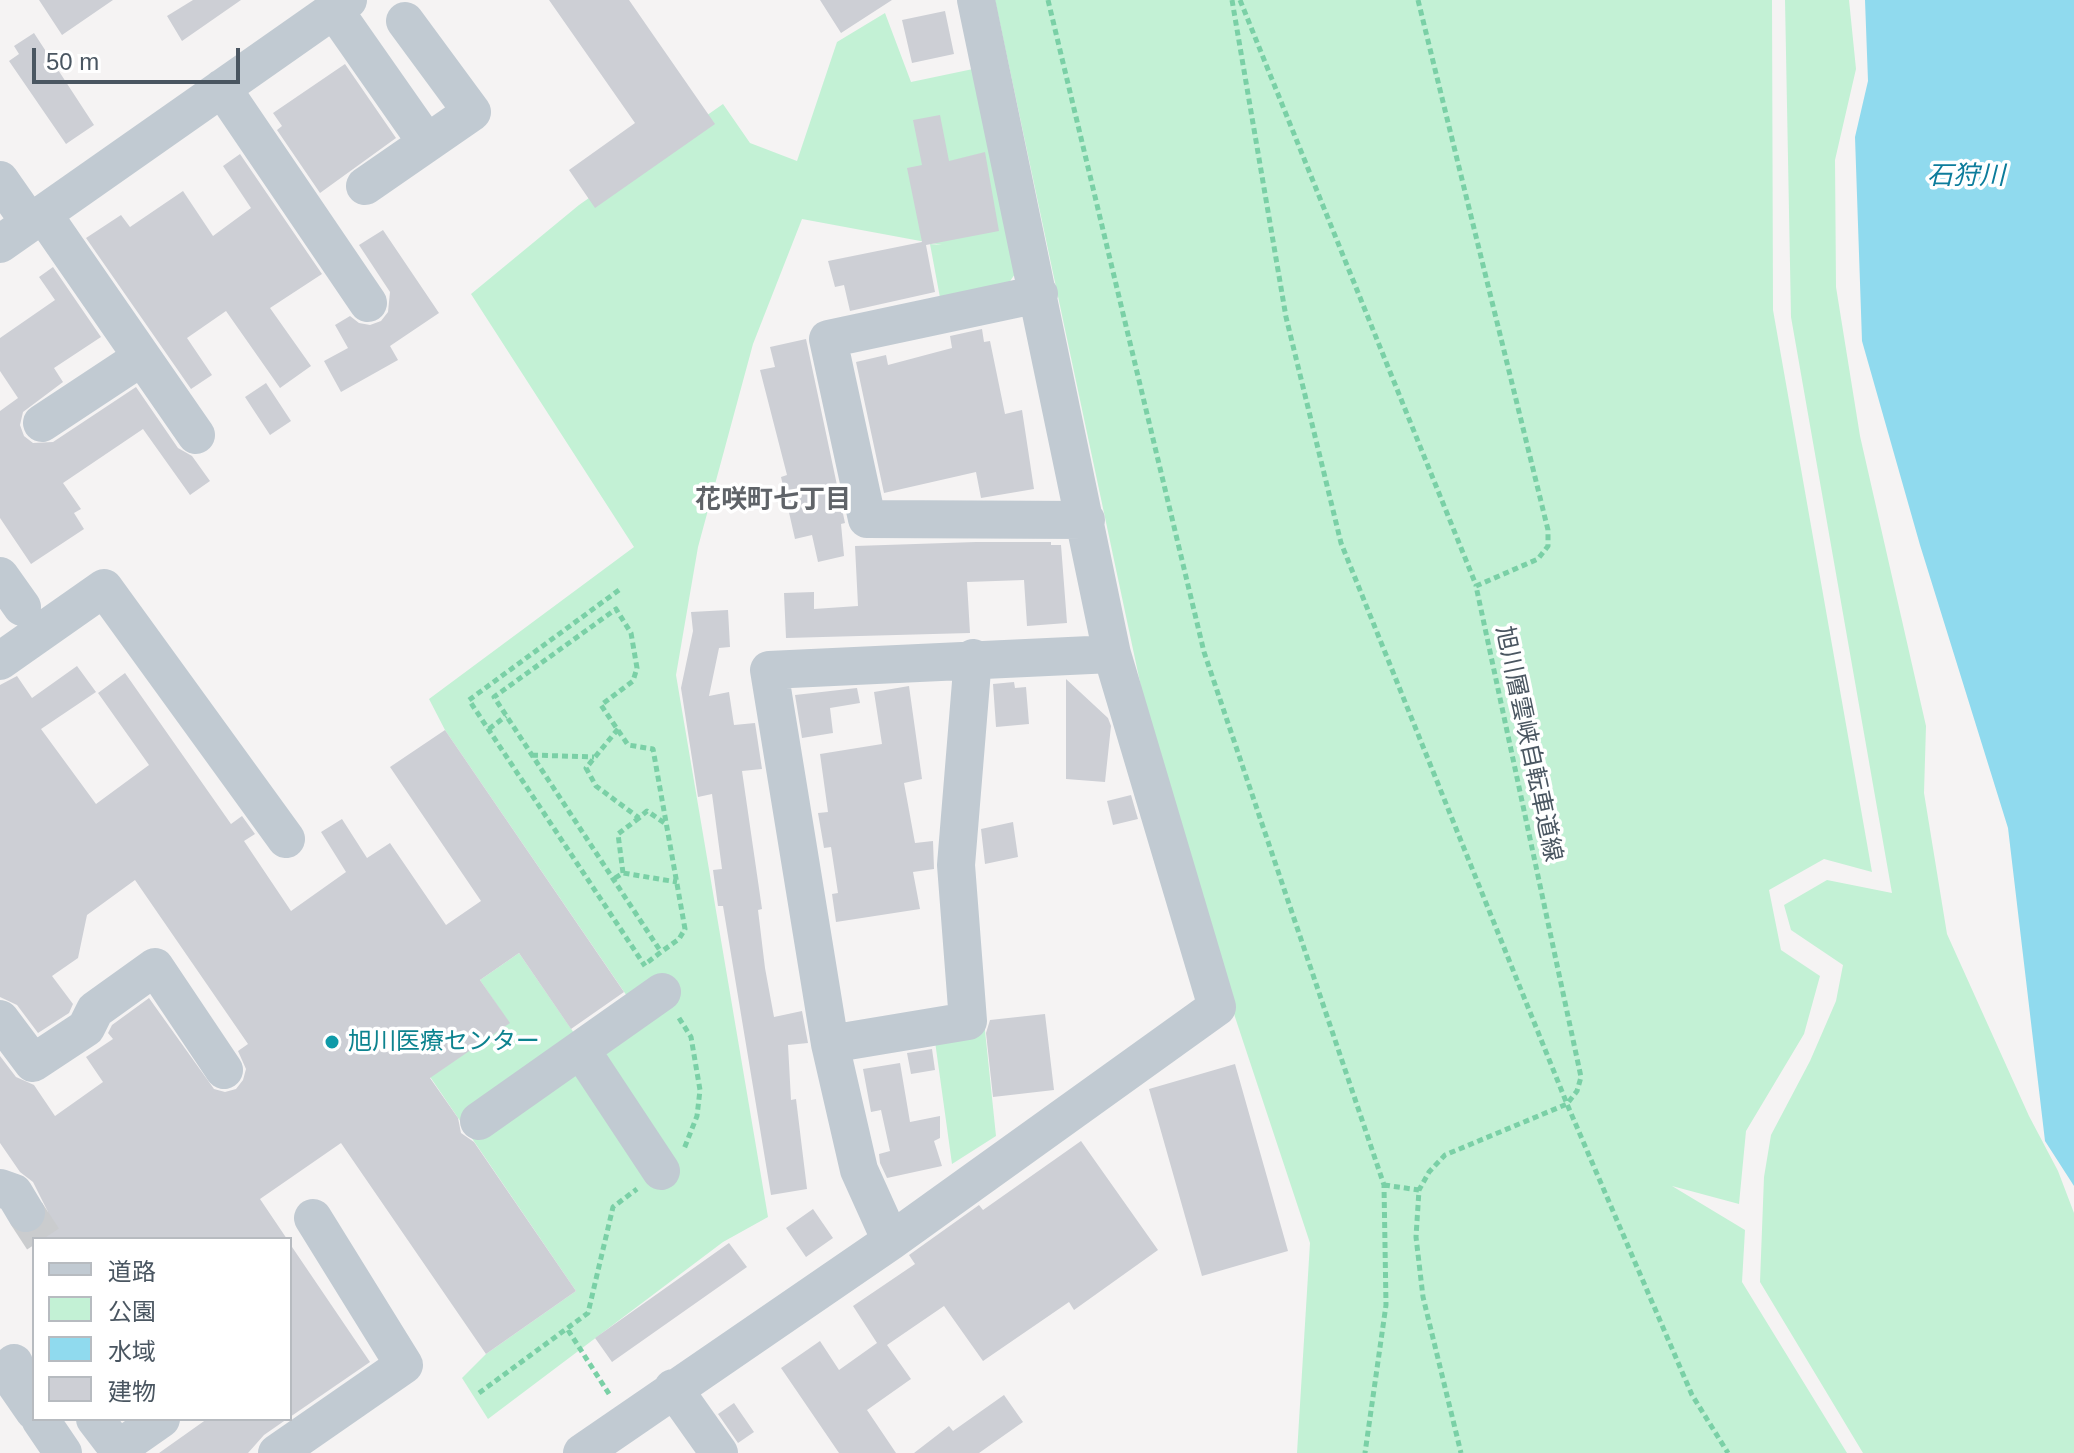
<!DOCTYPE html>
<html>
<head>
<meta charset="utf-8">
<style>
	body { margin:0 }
	#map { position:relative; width:2074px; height:1453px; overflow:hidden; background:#f5f3f3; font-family:Helvetica,"Noto Sans JP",sans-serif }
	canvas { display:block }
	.legend { position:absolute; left:32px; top:1237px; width:260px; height:184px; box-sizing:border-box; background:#fff; border:2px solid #b7bbc0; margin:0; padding:10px 14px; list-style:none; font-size:24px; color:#4a5661 }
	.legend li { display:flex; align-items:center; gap:16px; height:40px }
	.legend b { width:40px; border:2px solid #b7bbc0 }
	.scale { position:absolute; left:32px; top:48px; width:208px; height:36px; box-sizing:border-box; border:4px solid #4a5661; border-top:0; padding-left:10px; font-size:24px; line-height:28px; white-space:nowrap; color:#4a5661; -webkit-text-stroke:6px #fff; paint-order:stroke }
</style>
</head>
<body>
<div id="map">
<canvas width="2074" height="1453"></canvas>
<ul class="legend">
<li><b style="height:10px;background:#c1cad2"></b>道路</li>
<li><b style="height:22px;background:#c3f1d5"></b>公園</li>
<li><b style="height:22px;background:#90daee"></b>水域</li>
<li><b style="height:22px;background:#cdcfd5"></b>建物</li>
</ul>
<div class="scale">50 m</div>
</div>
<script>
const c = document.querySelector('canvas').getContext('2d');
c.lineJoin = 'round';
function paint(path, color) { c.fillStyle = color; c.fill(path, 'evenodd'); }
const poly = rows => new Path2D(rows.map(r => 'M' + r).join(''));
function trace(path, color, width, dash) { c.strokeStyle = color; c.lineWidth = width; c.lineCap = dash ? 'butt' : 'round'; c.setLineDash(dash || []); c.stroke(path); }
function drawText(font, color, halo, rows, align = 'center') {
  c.font = font + ' Helvetica,"Noto Sans JP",sans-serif'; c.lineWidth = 7; c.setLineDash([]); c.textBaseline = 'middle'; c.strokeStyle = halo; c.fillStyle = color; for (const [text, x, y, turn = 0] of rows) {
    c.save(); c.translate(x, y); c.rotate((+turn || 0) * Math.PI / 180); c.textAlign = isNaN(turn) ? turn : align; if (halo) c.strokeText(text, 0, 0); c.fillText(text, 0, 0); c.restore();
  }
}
const green = poly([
	[995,0,1772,0,1773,310,1872,872,1824,859,1769,890,1781,950,1820,976,1804,1034,1746,1131,1739,1204,1672,1186,1745,1230,1742,1282,1847,1453,1297,1453,1310,1243,1235,1017,1144,701],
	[1785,0,1849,0,1856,69,1835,160,1836,287,1860,436,1926,726,1924,793,1947,934,2029,1116,2058,1171,2074,1213,2074,1453,1863,1453,1760,1282,1764,1177,1771,1135,1810,1061,1836,1001,1843,965,1791,930,1784,905,1827,880,1892,893,1791,317],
	[885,13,911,82,973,69,1015,274,1006,287,941,303,930,244,942,245,802,219,753,344,698,547,676,675,768,1217,723,1242,488,1419,462,1378,486,1354,576,1291,422,1065,509,1023,480,980,519,953,576,1036,629,999,445,730,429,699,634,547,471,294,579,205,723,104,750,143,797,161,837,42],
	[984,1021,996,1136,952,1164,933,1027]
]);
const water = poly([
	[1865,0,2074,0,2074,1186,2045,1141,2008,828,1920,545,1862,341,1855,137,1868,81]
]);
const building = poly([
	[39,0,113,0,62,35],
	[193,0,241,0,182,41,167,16],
	[549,0,629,0,715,124,595,208,569,170,635,123],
	[820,0,892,0,841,33],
	[945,11,954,54,912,63,902,20],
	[34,33,94,125,66,144,9,61,19,54,14,46],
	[345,64,396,138,320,193,277,130,282,126,273,113],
	[940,115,949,161,985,152,999,231,926,245,935,292,850,311,844,285,835,287,828,261,922,242,907,168,922,165,913,120],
	[240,154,322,274,270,308,311,366,280,388,226,311,187,338,212,375,191,389,86,238,121,215,130,227,183,191,213,236,251,208,223,166],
	[383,230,439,313,390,346,398,360,341,392,324,361,348,348,335,325,350,316,359,323,370,325,381,321,388,312,390,292,359,245],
	[53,267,101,337,54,368,63,382,23,412,20,425,24,436,33,443,53,442,136,387,178,448,192,456,210,481,190,495,143,429,63,483,81,509,74,513,84,529,31,564,0,518,0,411,18,398,0,371,0,338,55,300,39,277],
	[982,329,984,342,990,341,1005,414,1022,410,1034,489,981,498,976,472,884,493,856,362,886,355,888,365,952,348,950,336],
	[806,339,845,523,841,524,844,556,818,562,812,535,795,539,781,477,787,475,760,370,775,367,770,347],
	[266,383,291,421,270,435,245,397],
	[976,542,1051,542,1051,545,1061,545,1067,623,1027,626,1024,580,967,582,970,633,786,638,784,593,814,592,814,609,858,606,855,546],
	[728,610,730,647,719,648,709,696,729,692,734,725,755,723,762,769,742,771,762,909,758,910,765,968,774,1017,802,1011,808,1043,788,1045,791,1100,796,1099,807,1189,771,1195,723,906,718,906,713,870,722,869,712,794,698,797,681,688,693,631,691,612],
	[77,666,96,692,41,729,96,804,149,765,98,693,125,673,231,824,242,816,255,834,244,841,291,911,346,872,321,832,342,819,367,858,390,843,446,925,481,901,390,767,445,730,624,992,571,1029,519,953,480,980,510,1023,430,1078,458,1118,461,1133,474,1142,576,1291,486,1354,341,1143,260,1199,287,1239,22,1239,18,1233,38,1231,46,1223,48,1212,33,1182,20,1172,0,1143,0,1056,16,1077,34,1085,55,1116,103,1082,86,1057,113,1039,108,1033,112,1025,149,998,214,1089,225,1092,236,1089,243,1080,246,1069,238,1051,248,1044,135,880,87,915,78,958,52,976,73,1004,69,1013,38,1033,17,1005,0,997,0,685,17,676,32,698],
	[1066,679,1108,718,1111,726,1105,782,1066,779],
	[1014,682,1015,688,1026,687,1029,724,996,727,993,684],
	[909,686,922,779,904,783,915,843,933,841,934,869,913,872,920,909,836,922,832,894,838,893,831,847,824,848,818,813,828,812,820,754,882,744,874,692],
	[857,688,860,703,830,708,833,733,802,738,795,695],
	[1131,795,1138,819,1113,825,1107,801],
	[1013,822,1018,857,985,864,981,829],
	[1045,1014,1054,1090,993,1097,986,1033,990,1020],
	[932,1049,935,1070,911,1074,907,1053],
	[900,1063,910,1122,940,1116,940,1138,934,1141,942,1166,887,1178,880,1163,879,1154,890,1151,881,1110,871,1112,863,1069],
	[1235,1064,1288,1251,1202,1276,1149,1089],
	[1081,1141,1158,1250,1074,1310,1069,1302,983,1361,944,1306,887,1345,911,1379,867,1410,896,1453,839,1453,781,1368,820,1341,839,1370,877,1343,853,1306,915,1264,909,1255,979,1205,983,1210],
	[813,1209,833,1238,806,1257,786,1228],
	[729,1243,747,1267,612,1362,595,1338],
	[290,1244,370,1362,290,1417],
	[1004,1395,1023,1422,979,1453,914,1453,949,1426,953,1431],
	[734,1403,754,1432,738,1443,718,1414],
	[207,1419,287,1419,264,1435,248,1453,159,1453]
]);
const minorTunnel = poly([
	[26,1213,43,1239]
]);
const path = poly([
	[1048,0,1204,652,1384,1185,1386,1305,1365,1453],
	[1232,0,1286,317,1341,543,1567,1104,1692,1395,1728,1453],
	[1240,0,1476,585],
	[1418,0,1548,530,1548,546,1538,559,1476,586,1581,1077,1577,1091,1567,1104,1445,1155,1429,1172,1419,1190,1416,1237,1423,1297,1461,1453],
	[619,590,469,700,645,966],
	[489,729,506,716],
	[618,729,586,768,596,786,639,818,647,811,666,824],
	[532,755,594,757],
	[623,873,618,834,639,818],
	[615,878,623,873,677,882],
	[648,962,661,952,679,939,685,929,653,749,628,745,601,705,633,681,637,668,631,633,616,609,494,697,661,952],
	[679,1018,691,1037,700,1090,697,1116,684,1149],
	[1384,1185,1419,1190],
	[568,1330,611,1397],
	[479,1393,588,1313,613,1207,637,1189]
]);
const minor = poly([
	[334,10,427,143],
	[222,88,368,303],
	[0,180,30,223],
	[365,186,472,112,405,21],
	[0,244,348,0],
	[1039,294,828,339,867,519,1086,520],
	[142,357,196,435],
	[42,423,142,357,43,214],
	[0,576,22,607],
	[0,661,104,588,286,839],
	[0,1019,33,1063,86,1028,95,1010,155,967,224,1070],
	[830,1044,968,1021,956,865,973,658],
	[581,1050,661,1171],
	[479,1121,662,992],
	[0,1188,14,1193,26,1213],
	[891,1241,859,1170,830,1044,769,670,1112,654],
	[14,1363,14,1382,34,1411],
	[673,1388,719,1453],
	[40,1419,63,1453],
	[95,1419,121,1453],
	[118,1449,161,1419],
	[277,1453,404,1365,313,1218],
	[582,1453,891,1241,1217,1007,1112,654,976,0]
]);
const markers = [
	[332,1042,8,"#0f9aa8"]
];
const streetNames = [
	["旭川層雲峡自転車道線",1528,744,78]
];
const cultureNames = [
	["旭川医療センター",348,1042]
];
const waterNames = [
	["石狩川",1966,177]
];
const neighbourhoodNames = [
	["花咲町七丁目",773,501]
];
paint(green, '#c3f1d5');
paint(water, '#90daee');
paint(building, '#cdcfd5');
trace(minorTunnel, '#caccce', 38, [38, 19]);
trace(path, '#7ad0a6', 5, [6, 4]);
trace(minor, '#c1cad2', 38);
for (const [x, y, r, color] of markers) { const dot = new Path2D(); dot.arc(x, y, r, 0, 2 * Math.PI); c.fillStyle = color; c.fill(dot); trace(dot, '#fff', 3); }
drawText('24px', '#4a5661', '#fff', streetNames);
drawText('24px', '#0d838f', '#fff', cultureNames, 'left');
drawText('italic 26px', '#0c7c9b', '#fff', waterNames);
drawText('bold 26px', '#5f6368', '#fff', neighbourhoodNames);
</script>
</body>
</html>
